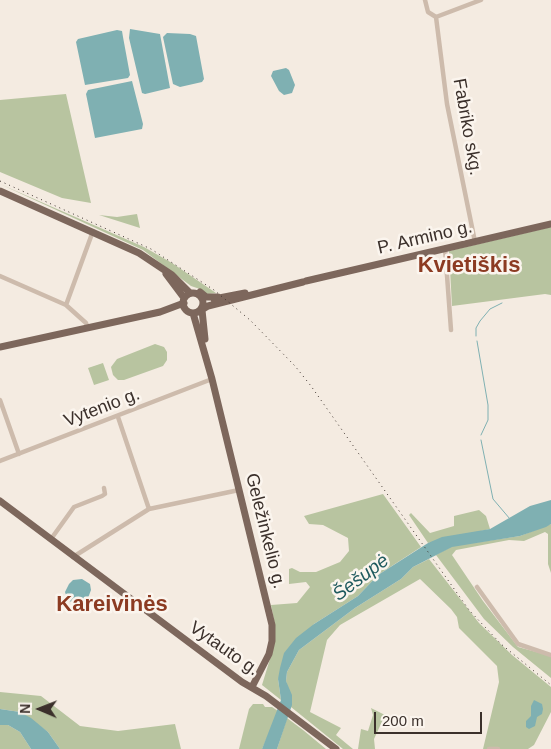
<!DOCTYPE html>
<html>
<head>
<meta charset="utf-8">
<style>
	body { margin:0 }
	#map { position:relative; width:551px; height:749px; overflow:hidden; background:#f4ebe1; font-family:Arial,sans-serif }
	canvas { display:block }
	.north { position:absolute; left:15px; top:684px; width:50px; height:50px; -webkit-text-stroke:4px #fbf5ee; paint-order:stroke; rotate:271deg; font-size:14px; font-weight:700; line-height:20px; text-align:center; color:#3b302b }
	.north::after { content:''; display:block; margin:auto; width:18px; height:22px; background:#3b302b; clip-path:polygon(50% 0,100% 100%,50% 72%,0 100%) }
	.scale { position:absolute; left:374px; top:712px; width:108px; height:22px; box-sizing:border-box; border:2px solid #3b302b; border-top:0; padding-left:6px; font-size:15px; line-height:18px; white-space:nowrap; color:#3b302b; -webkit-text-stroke:4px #fbf5ee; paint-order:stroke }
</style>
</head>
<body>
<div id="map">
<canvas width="551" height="749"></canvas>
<div class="north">N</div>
<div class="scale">200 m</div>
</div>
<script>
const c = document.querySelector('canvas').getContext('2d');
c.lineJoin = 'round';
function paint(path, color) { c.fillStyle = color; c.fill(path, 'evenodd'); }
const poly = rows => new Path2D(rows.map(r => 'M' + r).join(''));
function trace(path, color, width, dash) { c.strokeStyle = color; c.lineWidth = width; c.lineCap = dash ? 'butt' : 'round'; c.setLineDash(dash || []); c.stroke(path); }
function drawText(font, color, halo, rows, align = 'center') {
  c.font = font + ' Arial,sans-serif'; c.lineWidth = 5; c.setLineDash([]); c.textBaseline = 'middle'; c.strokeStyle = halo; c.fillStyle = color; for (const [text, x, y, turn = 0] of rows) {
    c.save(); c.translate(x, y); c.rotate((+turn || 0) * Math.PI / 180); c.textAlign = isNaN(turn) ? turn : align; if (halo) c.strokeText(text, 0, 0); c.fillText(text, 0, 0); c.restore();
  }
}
const green = poly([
	[66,94,91,203,62,198,0,172,0,100],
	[0,184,144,247,172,263,216,293,207,294,200,289,191,286,143,250],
	[137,214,140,228,99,215,117,217],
	[551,227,551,295,545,294,452,306,449,251],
	[155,344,164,347,167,352,167,360,163,366,124,380,118,380,113,375,111,367,117,359],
	[103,363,109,380,94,385,88,368],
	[383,494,421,547,378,575,358,596,314,624,278,679,281,700,262,685,273,649,275,625,271,605,297,603,310,587,306,582,289,584,289,569,292,568,300,572,316,572,340,562,349,551,348,538,323,525,309,524,304,516],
	[479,510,486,516,490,529,428,543,409,515,411,513,430,533,454,526,454,516],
	[551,524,551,573,548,564,548,534,545,532,524,541,509,540,456,550,452,555,483,601,518,647,551,656,551,678,513,647,484,619,436,555,452,546,520,536],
	[429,559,479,623,512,655,551,687,551,712,534,745,528,749,483,749,499,682,497,666,459,628,457,617,451,609,420,579,340,625,327,640,310,712,341,728,336,735,353,749,343,749,291,707,286,681,287,672,299,650,355,608,401,579,413,567],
	[0,692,41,696,80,726,118,731,175,724,181,749,60,749,48,732,20,712,0,709],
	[253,704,263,704,265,707,272,707,278,711,274,722,262,749,239,749,249,709],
	[371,708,385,715,374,739,375,749,358,749,361,729,368,731,373,715],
	[287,718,303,730,326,749,277,749],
	[0,725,8,725,20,732,31,749,0,749]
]);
const water = poly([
	[130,29,160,34,170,88,145,94,142,93,129,38],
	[117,30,122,31,123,37,130,75,128,78,85,85,76,42,78,39],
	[167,33,190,34,196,36,204,79,202,82,180,87,173,84,163,37],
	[286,68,289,70,295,85,292,93,284,95,279,91,271,76,273,71],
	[132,81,143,124,142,129,95,138,86,94,88,90],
	[551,500,551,524,546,527,520,536,452,547,413,567,401,579,355,608,299,650,287,672,286,681,292,695,292,705,277,749,262,749,281,700,278,679,280,668,284,653,296,638,314,624,358,596,378,575,428,543,442,537,490,529,530,506],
	[82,579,90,584,91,590,88,598,79,603,68,601,65,592,69,584,73,580],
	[534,700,542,704,543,709,542,714,537,717,535,726,529,729,526,727,526,721,531,716,531,706],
	[0,709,20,712,31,718,48,732,60,749,31,749,20,732,8,725,0,725]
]);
const stream = poly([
	[476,336,476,328,480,321,490,309,502,303],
	[477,341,488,405,488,420,481,435],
	[481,440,493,499,510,519]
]);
const street = poly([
	[425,0,428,12,436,17,481,0],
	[436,17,447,104,475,242],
	[445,248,451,330],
	[0,276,66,305,86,323,88,328],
	[66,305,93,231],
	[0,400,19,454],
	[118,417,149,509],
	[0,461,212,379],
	[51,539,74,507,102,496,105,494,104,488],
	[73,557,149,509,239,490],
	[477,587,518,644,551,655],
	[489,749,498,749]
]);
const primary = poly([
	[0,191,139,253,172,275,190,293],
	[166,274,184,298],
	[306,281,551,224],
	[200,292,206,297,218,297],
	'183 303a10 10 0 1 1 20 0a10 10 0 1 1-20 0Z',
	[214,299,245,293],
	[202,310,205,339],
	[198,312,208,306,303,282],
	[193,313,212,379,272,625,272,641,269,654,252,687],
	[0,347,160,312,184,303],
	[0,501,242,682,266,696,336,749]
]);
const rail = poly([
	[0,181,151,249,214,290,250,320,295,366,311,386,469,610,501,644,551,685]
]);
const streetNames = [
	["Fabriko skg.",467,127,80],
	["P. Armino g.",425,238,-13],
	["Vytenio g.",102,408,-21],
	["Geležinkelio g.",265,531,76],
	["Vytauto g.",224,649,35]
];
const waterNames = [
	["Šešupė",361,578,-37]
];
const districtNames = [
	["Kvietiškis",469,266],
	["Kareivinės",112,605]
];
paint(green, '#b8c4a0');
paint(water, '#7fb0b2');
trace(stream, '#7fb0b2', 1);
trace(street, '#cdbbac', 4.5);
trace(primary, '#7d675c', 7);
trace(rail, '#3b302b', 1, [1, 4]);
drawText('18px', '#3b302b', '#fbf5ee', streetNames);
drawText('italic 19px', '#1f5a5e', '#fbf5ee', waterNames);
drawText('bold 22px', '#8c3b22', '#fbf5ee', districtNames);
</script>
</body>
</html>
